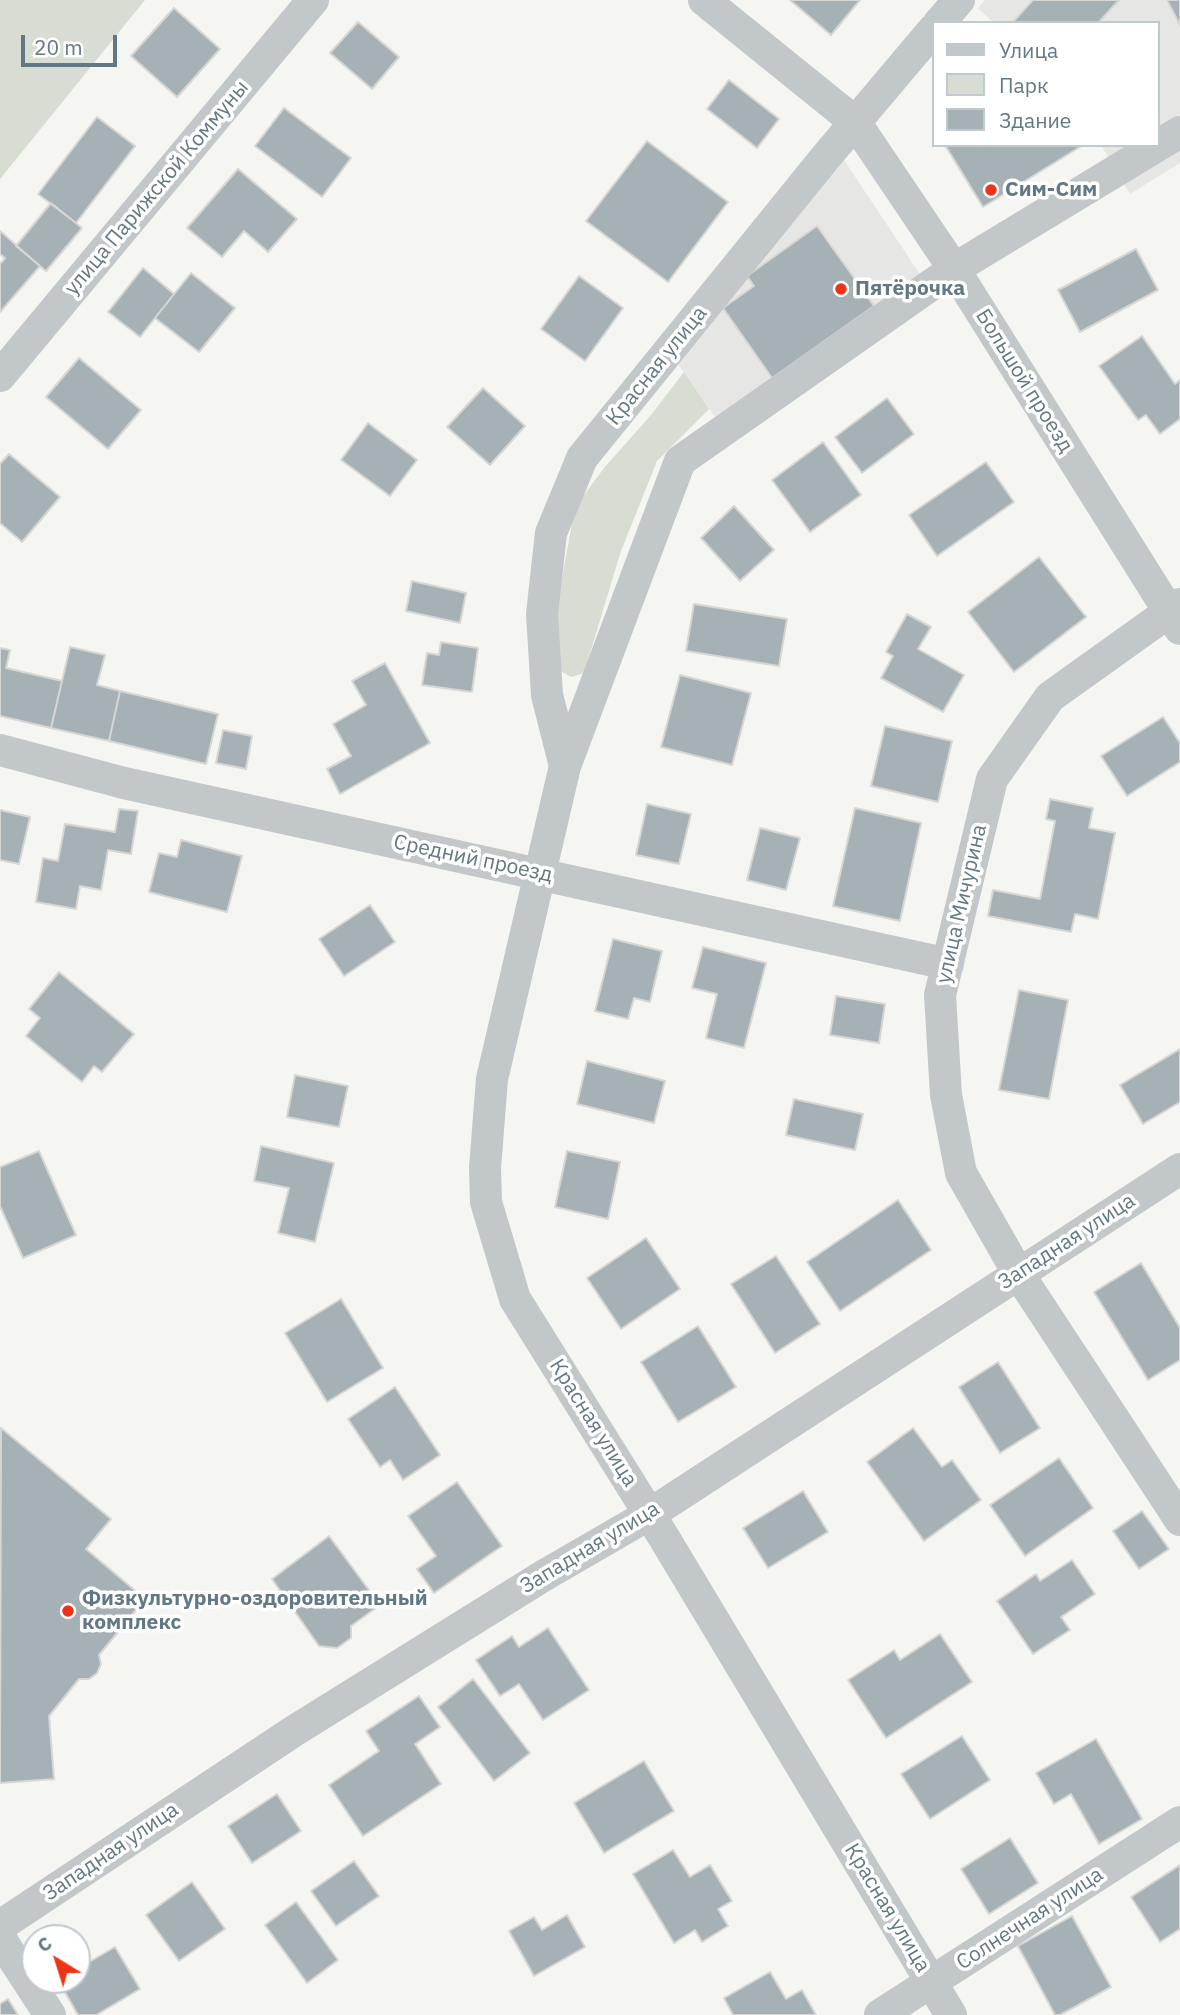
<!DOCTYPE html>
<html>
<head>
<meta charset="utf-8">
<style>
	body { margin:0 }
	#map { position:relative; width:1180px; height:2015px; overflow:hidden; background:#f5f5f1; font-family:"IBM Plex Sans",sans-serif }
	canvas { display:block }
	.legend { position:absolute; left:932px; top:21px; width:228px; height:126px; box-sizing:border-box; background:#fff; border:2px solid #c0c9ce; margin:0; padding:9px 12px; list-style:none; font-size:21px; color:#627884 }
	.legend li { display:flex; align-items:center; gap:14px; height:35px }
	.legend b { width:35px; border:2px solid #c0c9ce }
	.north { position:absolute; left:21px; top:1924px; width:70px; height:70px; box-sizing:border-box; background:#fff; border:2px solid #c0c9ce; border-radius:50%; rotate:322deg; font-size:19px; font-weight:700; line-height:28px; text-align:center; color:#627884 }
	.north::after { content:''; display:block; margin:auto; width:24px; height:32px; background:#ef3317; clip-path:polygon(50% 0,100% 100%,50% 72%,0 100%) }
	.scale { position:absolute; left:21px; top:35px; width:96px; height:32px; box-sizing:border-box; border:4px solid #627884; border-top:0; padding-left:9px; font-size:21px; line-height:24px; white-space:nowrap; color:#627884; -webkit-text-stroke:5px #fff; paint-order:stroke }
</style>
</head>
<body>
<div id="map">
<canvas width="1180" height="2015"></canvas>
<ul class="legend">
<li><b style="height:9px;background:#c2c7c9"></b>Улица</li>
<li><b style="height:19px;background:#d7ddd2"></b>Парк</li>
<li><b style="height:19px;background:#a6b1b5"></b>Здание</li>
</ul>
<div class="north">С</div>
<div class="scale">20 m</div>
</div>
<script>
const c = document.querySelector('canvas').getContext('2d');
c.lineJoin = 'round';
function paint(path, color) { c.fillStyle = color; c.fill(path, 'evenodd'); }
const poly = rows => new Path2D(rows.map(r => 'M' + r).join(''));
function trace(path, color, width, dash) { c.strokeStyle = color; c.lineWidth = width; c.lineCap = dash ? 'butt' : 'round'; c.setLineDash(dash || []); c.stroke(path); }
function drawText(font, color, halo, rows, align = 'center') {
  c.font = font + ' "IBM Plex Sans",sans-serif'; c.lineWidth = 7; c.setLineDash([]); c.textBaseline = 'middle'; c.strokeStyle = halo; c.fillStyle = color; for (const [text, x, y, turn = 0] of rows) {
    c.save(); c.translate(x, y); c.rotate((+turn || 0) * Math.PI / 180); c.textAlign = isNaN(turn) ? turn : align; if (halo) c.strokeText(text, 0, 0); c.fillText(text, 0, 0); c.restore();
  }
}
const built = poly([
	[985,0,1180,0,1180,163,1130,194,1101,145,1157,145,1157,23,994,23,978,8],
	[844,160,923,279,720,424,673,357]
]);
const green = poly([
	[0,0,145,0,0,179],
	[684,372,709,409,657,461,621,551,584,673,571,677,559,670,556,611,575,507,604,468,651,415]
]);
const building = poly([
	[790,0,860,0,831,35,790,0],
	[1033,0,1119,0,1098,23,1012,23,1033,0],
	[1167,0,1180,0,1180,25,1167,0],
	[174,8,220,49,177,97,131,56,174,8],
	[358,22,399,57,372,89,330,53,358,22],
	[729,80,779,119,757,148,707,109,729,80],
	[284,108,351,158,322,197,255,146,284,108],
	[97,117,135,146,76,223,38,194,97,117],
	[647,141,728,202,668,282,586,221,647,141],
	[945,145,1083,145,983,207,945,145],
	[238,169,297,219,268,252,244,231,222,257,187,228,238,169],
	[51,203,82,228,46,271,16,246,51,203],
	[817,226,874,306,772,378,723,308,754,286,747,276,817,226],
	[0,231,40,266,0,312,0,264,5,258,0,254,0,231],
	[1136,249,1158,290,1080,332,1058,290,1136,249],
	[143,268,174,294,140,337,108,312,143,268],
	[191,273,235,308,199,352,155,318,191,273],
	[579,276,623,308,585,361,541,329,579,276],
	[1142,336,1175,384,1180,380,1180,419,1160,434,1146,415,1138,420,1099,366,1142,336],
	[79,358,141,410,108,449,46,397,79,358],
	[483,388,525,426,490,465,447,427,483,388],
	[887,398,914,434,862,473,835,437,887,398],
	[368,423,417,460,390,496,341,460,368,423],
	[823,442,861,495,810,532,772,480,823,442],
	[9,454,60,497,22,542,0,523,0,464,9,454],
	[986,462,1014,502,937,556,909,515,986,462],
	[734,506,774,550,740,581,701,538,734,506],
	[1039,557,1086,617,1014,672,968,612,1039,557],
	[412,581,466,593,460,623,406,611,412,581],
	[694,604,787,619,779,666,686,651,694,604],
	[907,614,931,627,918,649,964,675,943,712,881,678,893,656,886,652,907,614],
	[441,642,478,648,472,692,422,685,427,653,439,655,441,642],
	[70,647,105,655,97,685,120,691,109,741,51,728,70,647],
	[0,648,10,650,6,668,62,681,51,728,0,716,0,648],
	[385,663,430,743,340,794,327,769,351,756,333,724,366,705,352,681,385,663],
	[680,675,751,693,732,765,661,747,680,675],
	[120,691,218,714,206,764,109,741,120,691],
	[1163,717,1180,743,1180,762,1127,796,1101,756,1163,717],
	[885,726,952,741,938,802,871,786,885,726],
	[223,730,252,736,246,769,216,763,223,730],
	[1050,799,1093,808,1089,828,1115,833,1098,919,1075,914,1071,932,988,916,993,890,1040,899,1055,821,1046,819,1050,799],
	[647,804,691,814,679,864,636,855,647,804],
	[855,808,921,823,900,921,833,906,855,808],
	[119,809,138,811,131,854,108,850,101,890,80,886,76,909,36,902,43,858,58,861,65,824,115,832,119,809],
	[0,810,30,817,19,864,0,860,0,810],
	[760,828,800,838,786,890,747,880,760,828],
	[181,840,242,856,227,912,149,892,159,853,177,857,181,840],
	[370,905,395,942,344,976,319,939,370,905],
	[613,939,662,951,650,1002,634,998,628,1019,595,1011,613,939],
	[703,947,766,963,744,1048,706,1038,717,994,692,988,703,947],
	[59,972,134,1034,102,1072,94,1066,82,1082,26,1036,40,1018,29,1009,59,972],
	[1019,990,1068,1000,1049,1099,999,1090,1019,990],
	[836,996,885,1004,879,1043,830,1035,836,996],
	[1180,1049,1180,1102,1143,1124,1120,1085,1180,1049],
	[587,1061,665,1081,654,1123,577,1104,587,1061],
	[295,1075,348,1086,339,1127,287,1117,295,1075],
	[794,1099,863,1114,855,1150,786,1135,794,1099],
	[261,1146,334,1163,315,1242,278,1233,289,1188,254,1181,261,1146],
	[39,1151,76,1235,23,1258,0,1206,0,1167,39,1151],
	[567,1151,620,1162,608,1219,555,1207,567,1151],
	[898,1200,931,1250,840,1311,807,1262,898,1200],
	[646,1238,680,1289,621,1329,587,1278,646,1238],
	[776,1256,820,1324,775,1353,731,1284,776,1256],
	[1141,1263,1180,1328,1180,1360,1148,1380,1094,1292,1141,1263],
	[341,1299,383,1368,327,1402,285,1333,341,1299],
	[698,1326,736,1387,678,1422,641,1362,698,1326],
	[998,1362,1040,1428,1000,1453,959,1387,998,1362],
	[395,1387,440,1455,403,1480,390,1460,380,1467,348,1419,395,1387],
	[1,1428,111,1519,86,1549,145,1599,99,1655,101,1664,97,1673,89,1679,79,1679,49,1716,54,1779,0,1783,1,1428],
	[913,1428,942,1467,952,1460,981,1500,924,1541,867,1462,913,1428],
	[1059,1458,1093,1508,1025,1556,990,1505,1059,1458],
	[457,1482,502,1546,434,1593,417,1569,436,1556,408,1516,457,1482],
	[803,1491,828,1532,768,1568,743,1528,803,1491],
	[1142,1511,1169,1549,1139,1569,1113,1531,1142,1511],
	[329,1536,380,1605,351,1626,351,1638,337,1648,319,1646,272,1579,329,1536],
	[1072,1560,1095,1594,1061,1617,1070,1630,1033,1654,997,1601,1036,1574,1040,1581,1072,1560],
	[548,1628,589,1690,543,1720,519,1684,500,1696,476,1660,512,1636,519,1647,548,1628],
	[940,1634,972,1682,886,1738,848,1680,894,1650,900,1660,940,1634],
	[473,1679,530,1753,494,1781,438,1707,473,1679],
	[419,1696,440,1727,415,1744,441,1784,363,1836,329,1785,379,1751,366,1731,419,1696],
	[962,1736,990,1780,930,1819,901,1774,962,1736],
	[1096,1739,1142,1819,1099,1844,1071,1794,1054,1804,1036,1773,1096,1739],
	[644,1761,674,1811,604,1853,574,1803,644,1761],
	[277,1794,301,1831,252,1863,228,1826,277,1794],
	[1010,1838,1038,1883,989,1914,961,1869,1010,1838],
	[673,1850,690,1877,710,1865,732,1901,718,1909,728,1926,702,1942,695,1930,674,1943,633,1874,673,1850],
	[354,1861,379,1896,336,1926,311,1891,354,1861],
	[1180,1865,1180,1929,1160,1942,1131,1897,1180,1865],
	[192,1882,225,1929,179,1961,146,1915,192,1882],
	[296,1902,338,1960,307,1983,265,1925,296,1902],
	[567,1915,585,1947,534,1976,509,1931,534,1917,542,1930,567,1915],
	[1072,1916,1111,1987,1060,2015,1055,2015,1018,1946,1072,1916],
	[115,1947,140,1989,96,2015,78,2015,58,1980,77,1980,77,1969,115,1947],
	[770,1972,786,1999,802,1990,816,2015,733,2015,724,1998,770,1972],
	[8,1999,18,2015,0,2015,0,2004,8,1999]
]);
const minor = poly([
	[704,0,855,122,954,269,1180,629],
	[939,23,959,0],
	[933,30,825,158,582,458,551,533,542,614,547,695,565,766,492,1079,485,1168,486,1202,515,1299,663,1536,951,2015],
	[0,376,313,0],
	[1180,604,1050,697,992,779,940,995,946,1095,961,1173,1018,1273,1180,1520],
	[0,750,124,783,948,964],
	[565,766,680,461,954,269,1180,132],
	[0,1926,294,1731,543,1576,650,1514,1180,1169],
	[0,1938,50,2015],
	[880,2015,1180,1822]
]);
const markers = [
	[991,190,7,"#ef3317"],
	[841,289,7,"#ef3317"],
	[68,1611,7,"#ef3317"]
];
const streetNames = [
	["улица Парижской Коммуны",157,188,-50],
	["Красная улица",657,366,-51],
	["Большой проезд",1024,381,58],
	["Средний проезд",473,859,12],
	["улица Мичурина",962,904,-77],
	["Западная улица",1067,1242,-33],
	["Красная улица",593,1423,58],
	["Западная улица",590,1548,-31],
	["Западная улица",111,1852,-34],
	["Красная улица",887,1908,59],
	["Солнечная улица",1030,1919,-33]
];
const poiNames = [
	["Сим-Сим",1005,190],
	["Пятёрочка",855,289],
	["Физкультурно-оздоровительный",82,1599],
	["комплекс",82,1623]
];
paint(built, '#e6e6e4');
paint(green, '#d7ddd2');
paint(building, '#a6b1b5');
trace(building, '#d6d6d4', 2);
trace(minor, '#c2c7c9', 32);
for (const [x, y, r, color] of markers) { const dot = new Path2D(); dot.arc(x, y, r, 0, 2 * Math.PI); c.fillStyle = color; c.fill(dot); trace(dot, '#fff', 2.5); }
drawText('21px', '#627884', '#fff', streetNames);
drawText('bold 21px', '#627884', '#fff', poiNames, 'left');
</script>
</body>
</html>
